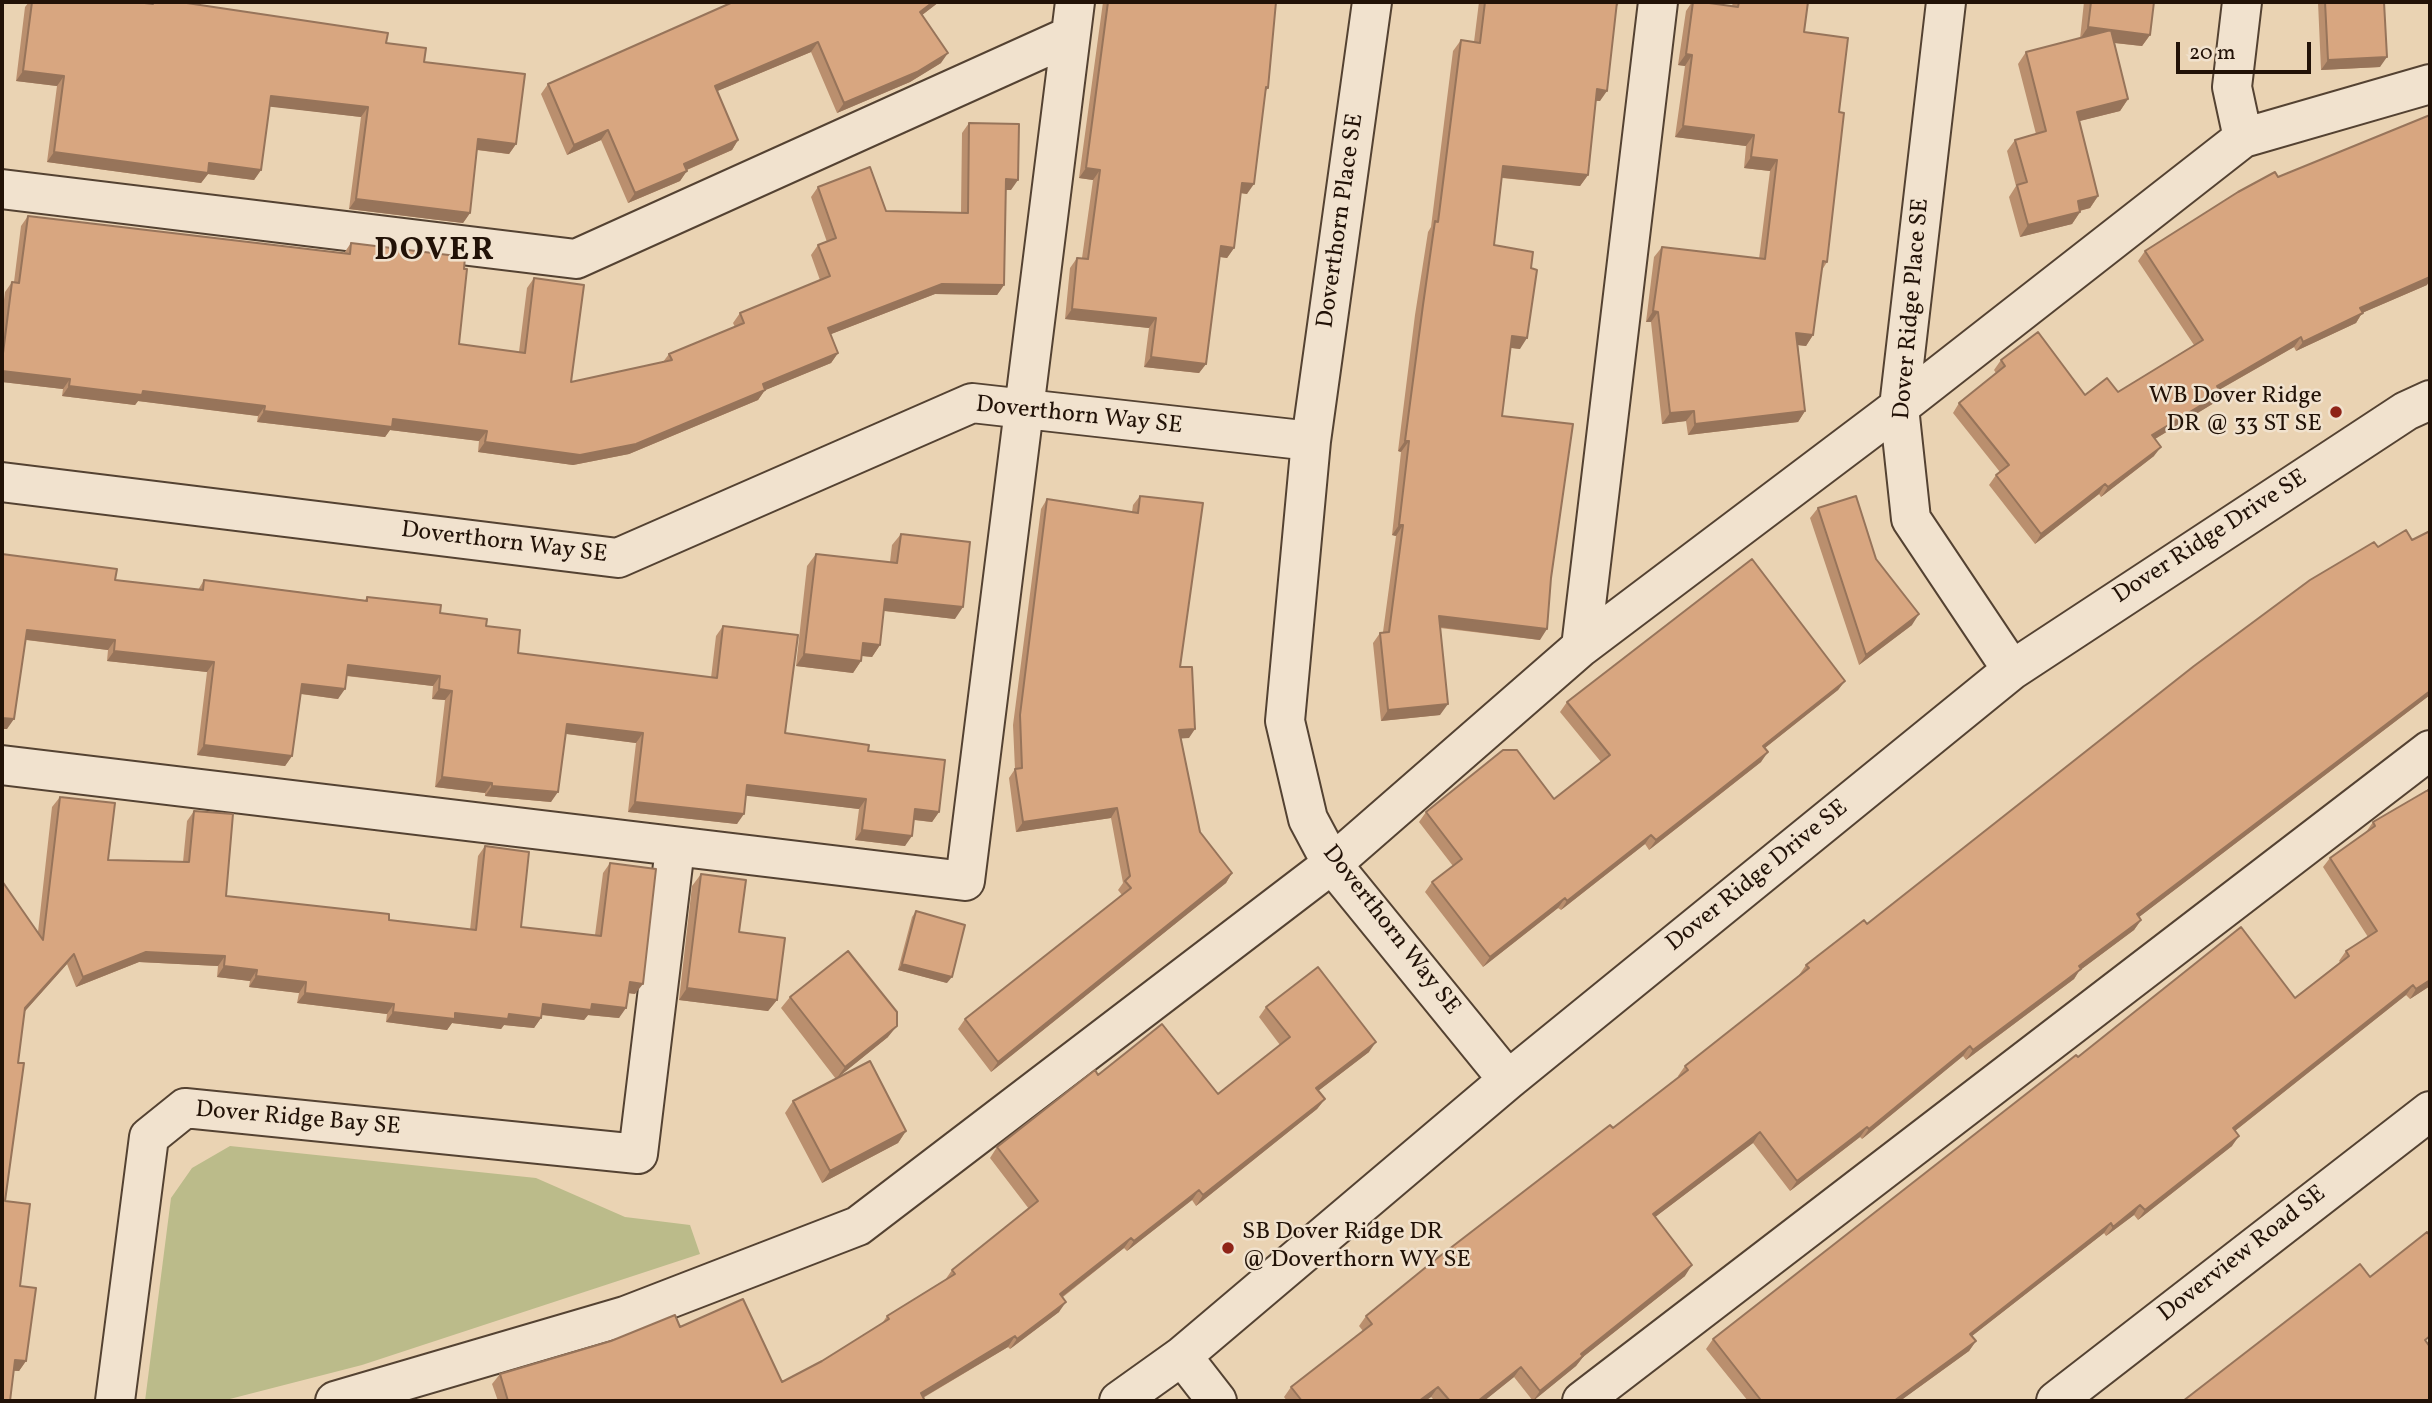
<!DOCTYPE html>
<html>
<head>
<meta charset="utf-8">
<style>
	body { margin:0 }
	#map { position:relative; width:2432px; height:1403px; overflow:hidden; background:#ead3b3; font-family:Vollkorn,serif }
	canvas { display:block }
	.frame { position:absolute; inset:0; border:4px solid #221207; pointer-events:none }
	.scale { position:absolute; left:2176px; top:42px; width:135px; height:32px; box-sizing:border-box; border:4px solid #221207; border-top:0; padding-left:9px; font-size:21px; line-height:24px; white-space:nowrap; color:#221207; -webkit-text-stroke:5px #f1e2ce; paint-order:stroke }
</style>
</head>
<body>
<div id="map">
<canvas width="2432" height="1403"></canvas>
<div class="frame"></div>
<div class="scale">20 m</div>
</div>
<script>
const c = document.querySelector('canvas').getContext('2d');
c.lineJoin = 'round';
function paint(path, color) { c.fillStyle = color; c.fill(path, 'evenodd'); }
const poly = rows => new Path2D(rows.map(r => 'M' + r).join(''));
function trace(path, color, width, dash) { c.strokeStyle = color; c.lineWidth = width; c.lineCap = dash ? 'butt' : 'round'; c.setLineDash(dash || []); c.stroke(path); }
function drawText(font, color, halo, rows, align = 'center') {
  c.font = font + ' Vollkorn,serif'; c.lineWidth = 5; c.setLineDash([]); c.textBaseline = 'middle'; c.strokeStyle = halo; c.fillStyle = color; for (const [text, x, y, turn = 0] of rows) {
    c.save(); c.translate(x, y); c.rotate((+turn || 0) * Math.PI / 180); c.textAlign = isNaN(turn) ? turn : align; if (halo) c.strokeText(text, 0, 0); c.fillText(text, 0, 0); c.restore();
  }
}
const green = poly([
	[230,1146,536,1178,625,1217,690,1225,700,1254,362,1365,222,1401,145,1401,171,1198,192,1168]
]);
const minor = poly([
	[1946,2,1899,407,1911,519,2012,670],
	[2242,2,2232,87,2243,138],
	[2,189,576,259,1070,36],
	[1311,441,1372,2],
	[2,482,618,558,972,403,1311,441,1285,721,1308,819,1332,864,1508,1080],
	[1581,647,1658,2],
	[2,765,965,881,1075,2],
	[1182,1356,1217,1401],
	[115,1401,149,1137,185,1108,638,1154,675,848],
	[335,1401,625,1316,858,1226,1332,864,1581,647,1899,407,2243,138,2430,84],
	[1119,1401,1182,1356,1508,1080,2012,670,2406,411,2430,400],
	[1582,1401,2430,750],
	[2056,1401,2430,1111]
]);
const wall = poly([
	[29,2,136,2,150,3,151,2,180,2,386,43,424,62,516,144,509,154,477,150,470,213,463,223,349,209,361,117,269,106,261,170,254,180,208,174,201,183,47,162,57,86,16,81,25,7],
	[733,2,939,2,922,15,941,63,910,82,837,113,811,52,717,91,738,140,732,150,687,170,680,181,628,203,601,140,567,155,541,94,548,84],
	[1103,2,1276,2,1268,88,1265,92,1247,194,1240,193,1234,248,1227,258,1220,257,1206,364,1199,373,1144,367,1149,328,1065,319,1070,268,1077,258,1082,258,1093,180,1079,178],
	[1479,2,1620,2,1617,6,1600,101,1596,101,1588,175,1580,186,1502,178,1494,245,1520,349,1511,348,1502,416,1540,640,1440,628,1440,715,1381,721,1373,643,1380,633,1383,632,1396,536,1392,535,1401,452,1398,451,1415,315,1428,232,1431,227,1453,51,1461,40,1474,42],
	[1692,2,1702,2,1732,6,1733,2,1808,2,1804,32,1839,112,1827,262,1822,270,1813,335,1806,346,1798,345,1805,411,1798,422,1688,435,1686,421,1662,424,1651,322,1646,322,1654,257,1662,247,1759,259,1770,171,1744,168,1746,146,1675,137,1685,66,1678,65,1686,11],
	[2084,2,2154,2,2150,35,2142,46,2114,43,2128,99,2120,111,2079,121,2098,196,2090,208,2080,211,2080,212,2072,224,2020,237,2009,197,2016,186,2007,151,2015,140,2036,134,2018,64,2026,52,2080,39],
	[2318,2,2384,2,2380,67,2321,70],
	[969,123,1011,190,1006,190,1004,285,997,295,935,294,831,334,838,353,831,363,765,390,758,400,629,454,573,465,478,452,479,441,390,430,385,437,257,422,258,416,138,401,135,405,62,396,63,389,2,382,2,316,5,292,12,282,14,282,21,226,28,216,344,253,351,243,459,344,519,352,527,288,534,278,571,382,663,362,669,354,735,327,733,323,740,313,820,280,811,255,818,245,827,242,811,197,818,187,886,211,961,213,962,133],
	[2278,177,2427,285,2362,313,2356,323,2296,351,2294,347,2219,390,2221,393,2214,403,2155,439,2154,456,2101,497,2099,494,2035,544,1989,485,1996,475,2000,472,1953,413,1959,403,1996,373,1994,370,2001,360,2085,395,2118,392,2194,345,2138,261,2145,251],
	[1140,496,1180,667,1189,738,1181,738,1200,832,1232,873,1226,883,991,1072,958,1029,965,1019,1122,895,1118,890,1123,883,1111,818,1016,832,1009,778,1015,769,1013,725,1041,509,1047,499,1132,512,1133,505],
	[1818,508,1876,559,1912,625,1859,665,1810,518],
	[901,534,955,619,884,611,880,645,872,657,861,656,861,661,853,673,796,666,807,566,816,554,890,562,892,545],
	[2,554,115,580,198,590,204,580,365,600,367,597,440,613,486,626,518,653,711,678,716,636,723,626,785,733,868,751,939,812,932,822,914,820,905,846,855,840,859,809,746,795,737,824,628,812,636,743,566,734,551,802,485,796,485,793,435,787,445,700,432,699,433,686,346,676,338,699,301,694,292,756,285,766,197,755,207,672,107,661,108,650,26,640,7,729,2,729],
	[1845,681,1838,690,1765,748,1761,762,1709,803,1649,850,1645,844,1561,910,1558,908,1483,967,1425,892,1432,882,1453,866,1419,822,1426,812,1554,799,1601,762,1560,712,1567,702],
	[2430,695,2139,917,2141,920,2134,930,2079,971,2074,979,1966,1060,1963,1056,1862,1139,1860,1137,1790,1191,1753,1143,1655,1217,1685,1276,1583,1357,1576,1366,1533,1401,1514,1377,1484,1401,1435,1401,1431,1397,1425,1401,1287,1401,1284,1397,1291,1387,1363,1331,1359,1326,1366,1316,1679,1077,1678,1076,1685,1066,1800,976,1799,975,1806,965,1867,924],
	[2428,790,2430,986,2410,999,2406,995,2235,1131,2232,1146,2138,1220,2134,1215,2106,1236,2104,1233,1972,1336,1976,1341,1969,1351,1900,1401,1748,1401,1706,1349,1713,1339,2078,1057,2295,998,2340,962,2339,961,2346,951,2368,937,2323,867,2330,858,2366,832,2373,822],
	[60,797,108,860,183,862,187,821,194,811,226,896,389,920,470,930,478,856,485,846,521,927,595,935,603,873,610,863,635,994,628,993,619,1018,588,1015,584,1020,541,1015,541,1018,534,1028,504,1025,501,1029,452,1023,447,1030,386,1022,387,1014,297,1003,299,993,249,987,250,981,217,977,218,966,139,962,76,987,67,964,25,1011,18,1063,5,1201,20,1286,26,1361,19,1371,14,1371,2,1401,2,881,38,932,52,807],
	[701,874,739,932,777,1000,768,1011,679,1000,692,886],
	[916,911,947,983,898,970,912,917],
	[790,997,888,1037,836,1079,781,1008],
	[1266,1007,1369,1052,1318,1091,1325,1099,1317,1109,1196,1206,1192,1200,1127,1251,1124,1248,1063,1297,1059,1312,1010,1349,1008,1347,923,1398,924,1399,923,1401,498,1401,492,1384,500,1374,680,1327,782,1382,822,1361,881,1325,887,1316,945,1280,952,1270,1029,1209,990,1158,997,1147,1098,1075,1218,1094,1280,1045,1259,1017],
	[793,1101,906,1131,898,1143,822,1183,785,1113]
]);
const shadedWall = poly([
	[933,2,939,2,913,22,920,12],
	[2088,27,2150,35,2142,46,2080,39],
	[818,42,811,52,708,95,715,86],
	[948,53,941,63,910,82,837,113,844,103],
	[1686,54,1692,55,1685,66,1678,65],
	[2387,57,2380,67,2321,70,2328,60],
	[23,71,64,76,57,86,16,81],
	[1597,89,1607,91,1600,101,1590,100],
	[271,96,368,107,361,117,264,106],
	[2128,99,2120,111,2068,124,2077,112],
	[1683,126,1754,135,1746,146,1675,137],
	[608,130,601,140,567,155,574,145],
	[478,139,516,144,509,154,471,149],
	[738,140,732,150,677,174,684,164],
	[54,152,209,163,261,170,254,180,208,174,201,183,47,162],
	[1751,157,1777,160,1770,171,1744,168],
	[1503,166,1588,175,1580,186,1496,177],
	[1086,168,1100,170,1093,180,1079,178],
	[687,171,680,181,628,203,635,193],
	[1006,179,1018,180,1011,190,999,190],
	[1242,183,1254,184,1247,194,1235,192],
	[2098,196,2090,208,2070,213,2078,201],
	[356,199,470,213,463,223,349,209],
	[2080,212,2072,224,2020,237,2028,225],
	[1221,246,1234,248,1227,258,1214,256],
	[2430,277,2430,280,2427,285,2362,313,2356,323,2296,351,2303,342,2360,308],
	[942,284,1004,285,997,295,935,294,821,338,828,328],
	[1072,309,1156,318,1149,328,1065,319],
	[1653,311,1658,312,1651,322,1646,322],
	[1796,333,1813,335,1806,346,1789,344],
	[1512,336,1527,338,1520,349,1505,347],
	[2301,337,2294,347,2210,395,2217,386],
	[838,353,831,363,756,394,763,384],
	[1151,357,1206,364,1199,373,1144,367],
	[2,371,70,379,63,389,2,382],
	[69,386,143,391,265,406,258,416,138,401,135,405,62,396],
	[765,390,758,400,629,454,573,465,478,452,485,442],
	[2221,393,2214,403,2145,445,2152,435],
	[264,411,393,419,487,431,479,441,390,430,385,437,257,422],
	[1694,411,1686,421,1662,424,1670,413],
	[1805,411,1798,422,1688,435,1695,424],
	[1405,441,1409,441,1401,452,1398,451],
	[2161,447,2154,456,2101,497,2108,487],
	[2105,484,2099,494,2035,544,2041,534],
	[1399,525,1403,525,1396,536,1392,535],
	[885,599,963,607,955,619,877,610],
	[1919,614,1912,625,1859,665,1866,655],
	[1439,616,1547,629,1540,640,1431,626],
	[27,630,115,640,108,650,20,639],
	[863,643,880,645,872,657,855,655],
	[114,651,214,662,207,672,107,661],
	[804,654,861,661,853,673,796,666],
	[348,665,440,676,433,686,341,675],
	[1845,681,1838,690,1756,755,1763,746],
	[302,684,345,689,338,699,295,693],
	[439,689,452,691,445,700,432,699],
	[2430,691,2430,695,2130,924,2137,914],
	[1448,704,1440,715,1381,721,1388,710],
	[2,718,14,719,7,729,2,729],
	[567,724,643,733,636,743,560,733],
	[1195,729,1189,738,1173,739,1179,730],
	[204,745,292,756,285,766,197,755],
	[1768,752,1761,762,1649,850,1656,840],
	[442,777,492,783,485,793,435,787],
	[747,785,866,799,859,809,740,795],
	[492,786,558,792,551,802,485,796],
	[635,802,744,814,737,824,628,812],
	[1117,808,1111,818,1016,832,1023,822],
	[915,809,939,812,932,822,908,819],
	[862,830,912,836,905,846,855,840],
	[1651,835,1645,844,1561,910,1567,901],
	[1232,873,1226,883,991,1072,998,1062],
	[1565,898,1558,908,1483,967,1490,957],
	[2141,920,2134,930,2079,971,2074,979,1966,1060,1973,1050,2079,966],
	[146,952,225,956,218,966,139,962,76,987,83,977],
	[74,954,67,964,18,1019,25,1008],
	[902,964,952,977,947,983,898,970],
	[224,966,257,970,250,981,217,977],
	[256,976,306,982,299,993,249,987],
	[2430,980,2430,986,2410,999,2416,989],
	[630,982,643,984,635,994,622,992],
	[2413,985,2406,995,2226,1138,2233,1128],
	[687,988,777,1000,768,1011,679,1000],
	[305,993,394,1004,387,1014,297,1003],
	[543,1004,592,1004,626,1008,619,1018,588,1015,584,1020,536,1014],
	[393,1012,509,1014,541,1018,534,1028,504,1025,501,1029,452,1023,447,1030,386,1022],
	[897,1026,888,1037,836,1079,845,1067],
	[1376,1042,1369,1052,1309,1098,1316,1088],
	[1970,1046,1963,1056,1862,1139,1869,1129],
	[1325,1099,1317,1109,1196,1206,1203,1195],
	[1867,1127,1860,1137,1790,1191,1797,1181],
	[906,1131,898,1143,822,1183,830,1171],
	[1760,1132,1753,1143,1646,1224,1653,1214],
	[2239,1136,2232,1146,2138,1220,2145,1210],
	[1199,1190,1192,1200,1127,1251,1134,1241],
	[2140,1205,2134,1215,2106,1236,2113,1227],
	[2111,1223,2104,1233,1963,1343,1970,1334],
	[1131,1238,1124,1248,1053,1304,1060,1294],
	[1692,1265,1685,1276,1583,1357,1576,1366,1533,1401,1540,1391,1581,1354],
	[1066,1302,1059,1312,1010,1349,1017,1339],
	[1015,1336,1008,1347,917,1401,921,1393],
	[1976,1341,1969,1351,1900,1401,1894,1401],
	[15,1360,26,1361,19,1371,8,1370],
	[1521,1367,1514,1377,1484,1401,1478,1401],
	[1438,1387,1431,1397,1425,1401,1419,1401]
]);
const building = poly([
	[32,2,136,2,153,4,153,2,180,2,388,33,386,43,426,48,424,62,525,74,516,144,478,139,470,213,356,199,368,107,271,96,261,170,209,163,208,173,54,152,64,76,23,71,32,2],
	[733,2,933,2,920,12,948,53,917,72,844,103,818,42,715,86,738,140,684,164,687,171,635,193,608,130,574,145,548,84,733,2],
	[1108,2,1276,2,1268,88,1266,87,1254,184,1242,183,1234,248,1221,246,1206,364,1151,357,1156,318,1072,309,1077,258,1088,259,1100,170,1086,168,1108,2],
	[1485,2,1617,2,1607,91,1597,89,1588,175,1503,166,1494,245,1533,252,1531,268,1537,270,1527,338,1512,336,1502,416,1573,424,1551,578,1547,629,1439,616,1448,704,1388,710,1380,633,1389,632,1403,525,1399,525,1409,441,1405,441,1423,305,1435,221,1438,222,1461,40,1480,43,1485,2],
	[1693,2,1702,2,1738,7,1739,2,1808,2,1804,32,1848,38,1839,112,1844,113,1827,262,1823,261,1813,335,1796,333,1805,411,1695,424,1694,411,1670,413,1658,312,1653,311,1662,247,1765,259,1777,160,1751,157,1754,135,1683,126,1692,55,1686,54,1693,2],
	[2091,2,2154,2,2150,35,2088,27,2091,2],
	[2325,2,2384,2,2387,57,2328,60,2325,2],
	[2111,30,2128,99,2077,112,2098,196,2078,201,2080,212,2028,225,2017,185,2027,182,2015,140,2046,131,2026,52,2111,30],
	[2430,115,2430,262,2429,263,2430,266,2430,277,2360,308,2363,313,2303,342,2301,337,2217,386,2221,393,2152,435,2161,447,2108,487,2105,484,2041,534,1996,475,2009,465,1959,403,2005,366,2001,360,2038,332,2085,395,2107,378,2118,392,2203,340,2145,251,2238,192,2275,172,2278,177,2430,115],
	[969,123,1019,124,1018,180,1006,179,1004,285,942,284,828,328,838,353,763,384,765,390,636,444,580,455,485,442,487,431,393,419,392,427,264,411,265,406,143,391,142,395,69,386,70,379,2,371,2,361,12,282,19,283,28,216,350,254,351,243,465,257,464,269,467,269,459,344,525,353,534,278,584,285,571,382,672,360,669,354,744,323,740,313,830,276,818,245,836,238,818,187,870,167,886,211,968,213,969,123],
	[1140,496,1203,503,1180,667,1192,667,1195,729,1179,730,1200,832,1232,873,998,1062,965,1019,1131,888,1125,881,1130,876,1117,808,1023,822,1015,769,1022,768,1020,715,1047,499,1138,513,1140,496],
	[1856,496,1876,559,1919,614,1866,655,1818,508,1856,496],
	[2406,530,2412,540,2430,531,2430,691,2137,914,2141,920,2079,966,2081,969,1973,1050,1970,1046,1869,1129,1867,1127,1797,1181,1760,1132,1653,1214,1692,1265,1581,1354,1583,1356,1540,1391,1521,1367,1478,1401,1450,1401,1438,1387,1419,1401,1302,1401,1291,1387,1372,1324,1366,1316,1431,1263,1610,1125,1613,1128,1688,1070,1685,1066,1809,968,1806,965,1864,920,1867,924,2194,666,2310,580,2374,542,2378,547,2406,530],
	[901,534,970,542,963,607,885,599,880,645,863,643,861,661,804,654,816,554,897,563,901,534],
	[2,554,117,569,115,580,203,590,204,580,367,601,367,597,441,605,440,613,487,619,486,626,520,630,518,653,717,678,723,626,798,635,785,733,869,745,868,751,945,760,939,812,915,809,912,836,862,830,866,799,747,785,744,814,635,802,643,733,567,724,558,792,492,786,492,783,442,777,452,691,439,689,440,676,348,665,345,689,302,684,292,756,204,745,214,662,114,651,115,640,27,630,14,719,2,718,2,554],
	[1752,559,1845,681,1763,746,1768,752,1716,793,1656,840,1651,835,1567,901,1565,898,1490,957,1432,882,1462,859,1426,812,1503,750,1517,750,1554,799,1610,755,1567,702,1752,559],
	[2428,790,2430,794,2430,980,2416,989,2413,985,2233,1128,2239,1136,2145,1210,2140,1205,2113,1227,2111,1223,1970,1334,1976,1341,1894,1401,1757,1401,1760,1399,1713,1339,2076,1055,2078,1057,2241,927,2295,998,2349,956,2346,951,2377,931,2330,858,2375,826,2373,822,2428,790],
	[60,797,115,803,108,860,189,862,194,811,233,814,226,896,389,914,389,920,476,930,485,846,529,852,521,927,601,936,610,863,656,869,643,984,630,982,626,1008,592,1004,591,1010,543,1004,541,1018,509,1014,508,1019,455,1013,455,1019,393,1012,394,1004,305,993,306,982,256,976,257,970,224,966,225,956,146,952,83,977,74,954,25,1008,18,1063,24,1063,5,1201,30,1204,20,1286,36,1288,26,1361,15,1360,10,1401,2,1401,2,881,43,940,60,797],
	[701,874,746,880,739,932,785,938,777,1000,687,988,701,874],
	[916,911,965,925,952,977,902,964,916,911],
	[848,951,897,1012,897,1026,845,1067,790,997,848,951],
	[1318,967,1376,1042,1316,1088,1325,1099,1203,1195,1199,1190,1134,1241,1131,1238,1060,1294,1066,1302,1017,1339,1015,1336,921,1393,924,1399,921,1401,508,1401,500,1374,611,1341,675,1315,680,1327,743,1299,782,1382,822,1361,889,1319,887,1316,955,1274,952,1270,1038,1201,997,1147,1095,1070,1098,1075,1162,1024,1218,1094,1290,1037,1266,1007,1318,967],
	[870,1061,906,1131,830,1171,793,1101,870,1061],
	[2427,1232,2430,1236,2430,1336,2425,1340,2430,1347,2430,1401,2183,1401,2360,1264,2370,1277,2427,1232]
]);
const markers = [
	[2336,412,7,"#8f2418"],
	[1228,1248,7,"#8f2418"]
];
const streetNames = [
	["Doverthorn Place SE",1342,221,-82],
	["Dover Ridge Place SE",1913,309,-85],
	["Doverthorn Way SE",1079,417,6],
	["Dover Ridge Drive SE",2211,538,-33],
	["Doverthorn Way SE",504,544,7],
	["Dover Ridge Drive SE",1758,877,-39],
	["Doverthorn Way SE",1390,931,52],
	["Dover Ridge Bay SE",298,1120,5],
	["Doverview Road SE",2243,1255,-38]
];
const poiNames = [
	["WB Dover Ridge",2322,398],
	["DR @ 33 ST SE",2322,426],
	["SB Dover Ridge DR",1242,1234,"left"],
	["@ Doverthorn WY SE",1242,1262,"left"]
];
const districtNames = [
	["DOVER",435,253]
];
paint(green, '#bbbb8a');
trace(minor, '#544232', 42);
trace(minor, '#f1e2ce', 38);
paint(wall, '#ba8f6e');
paint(shadedWall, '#97745a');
paint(building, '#d8a680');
trace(building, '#97745a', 2);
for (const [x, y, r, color] of markers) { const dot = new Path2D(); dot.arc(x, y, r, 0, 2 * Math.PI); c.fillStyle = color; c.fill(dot); trace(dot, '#f1e2ce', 2.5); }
drawText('24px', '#221207', '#f1e2ce', streetNames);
drawText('24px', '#221207', '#f1e2ce', poiNames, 'right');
c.letterSpacing = '2px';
drawText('bold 32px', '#221207', '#f1e2ce', districtNames);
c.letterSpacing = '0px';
</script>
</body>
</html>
